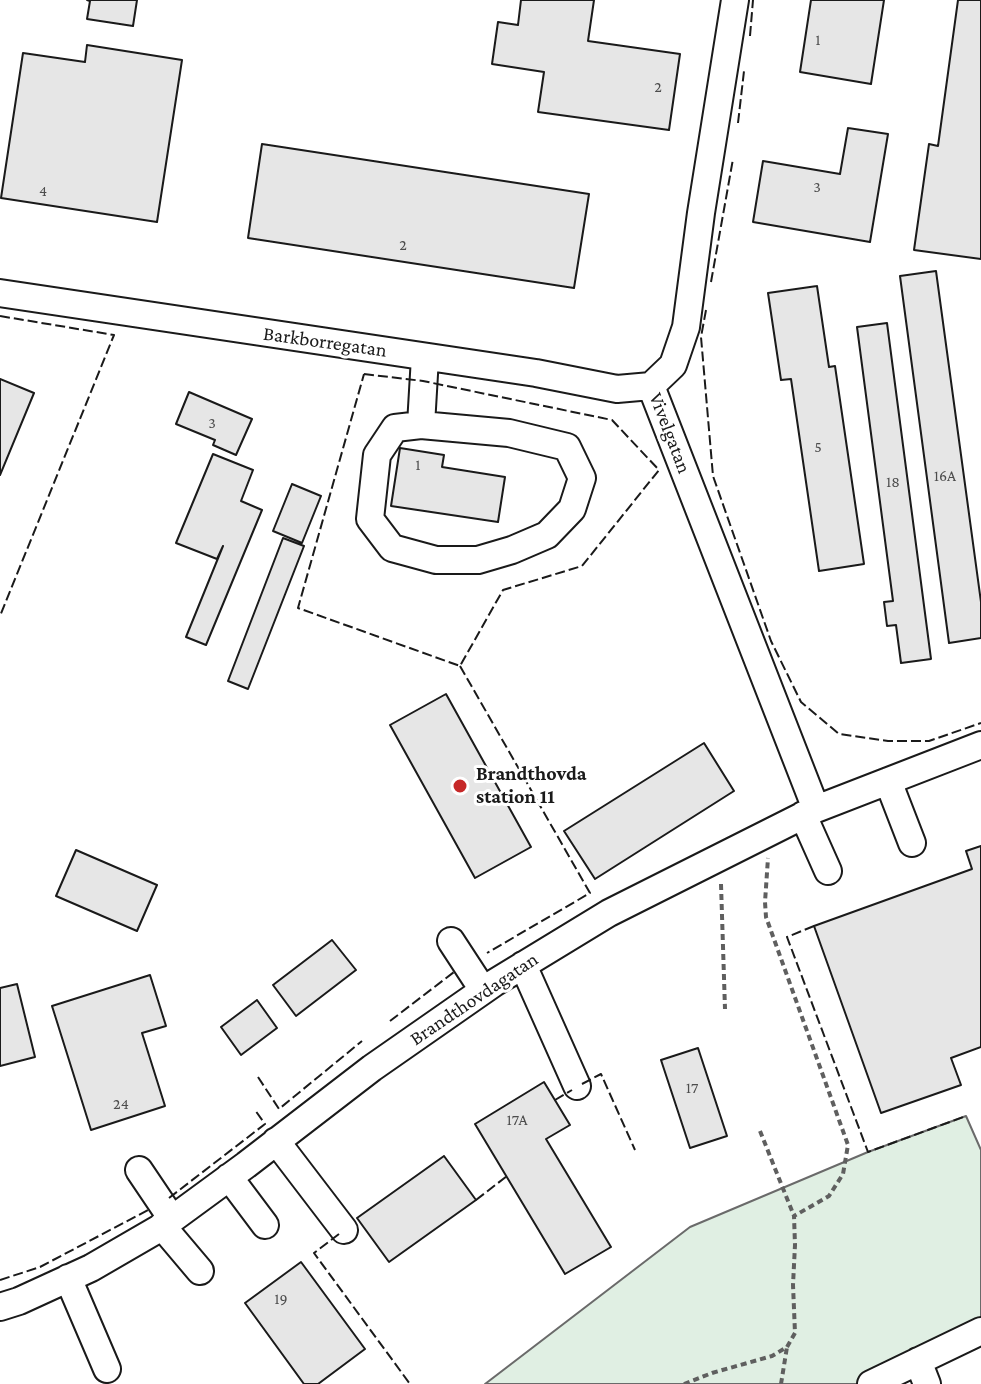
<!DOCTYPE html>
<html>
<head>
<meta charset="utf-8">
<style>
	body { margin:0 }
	canvas { display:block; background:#fff }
</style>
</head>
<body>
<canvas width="981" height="1384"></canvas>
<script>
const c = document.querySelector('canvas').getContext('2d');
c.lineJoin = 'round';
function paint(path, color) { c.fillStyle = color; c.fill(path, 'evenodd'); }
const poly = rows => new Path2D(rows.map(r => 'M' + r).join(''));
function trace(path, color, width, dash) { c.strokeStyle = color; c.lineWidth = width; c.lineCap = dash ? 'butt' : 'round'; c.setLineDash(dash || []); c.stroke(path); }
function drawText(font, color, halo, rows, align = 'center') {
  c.font = font + ' "Crimson Pro",serif'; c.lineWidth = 6; c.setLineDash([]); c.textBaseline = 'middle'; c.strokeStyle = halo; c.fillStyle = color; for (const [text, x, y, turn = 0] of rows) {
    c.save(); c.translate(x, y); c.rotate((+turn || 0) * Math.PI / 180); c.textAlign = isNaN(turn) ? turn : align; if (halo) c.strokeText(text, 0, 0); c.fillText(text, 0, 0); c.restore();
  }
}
const green = poly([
	[966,1116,981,1150,981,1320,860,1384,485,1384,690,1227,868,1152,966,1116]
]);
const building = poly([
	[87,0,137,0,133,26,87,19,90,1,87,0],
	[521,0,594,0,588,41,680,54,669,130,538,112,544,72,492,64,498,22,518,25,521,0],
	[811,0,884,0,871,84,800,72,811,0],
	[958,0,981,0,981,259,914,250,929,144,938,146,958,0],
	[87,45,182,60,157,222,1,198,23,53,85,62,87,45],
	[848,128,888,134,870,242,753,222,763,161,840,174,848,128],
	[262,144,589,194,574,288,248,238,262,144],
	[936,271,981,602,981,638,949,643,900,276,936,271],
	[817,286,829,367,835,366,864,564,819,571,791,379,781,380,768,293,817,286],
	[887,323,931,659,901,663,896,625,887,626,884,602,893,601,857,327,887,323],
	[0,379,34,393,0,475,0,379],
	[189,392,252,419,236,455,213,445,215,440,176,424,189,392],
	[400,448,444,455,442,467,505,477,498,522,391,506,400,448],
	[213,454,253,470,241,501,262,510,206,645,186,637,223,546,217,559,176,543,213,454],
	[292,484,321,496,302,543,273,531,292,484],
	[283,538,304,546,248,689,228,681,283,538],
	[446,694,531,847,475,878,390,725,446,694],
	[704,743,734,791,595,879,564,831,704,743],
	[981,846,981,1047,951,1058,961,1085,881,1113,814,926,972,869,966,851,981,846],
	[76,850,157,885,137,931,56,896,76,850],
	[332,940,356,970,296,1016,273,985,332,940],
	[150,975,166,1026,142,1033,165,1106,91,1130,52,1006,150,975],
	[17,984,35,1057,0,1066,0,988,17,984],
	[257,1000,277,1028,241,1055,221,1027,257,1000],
	[698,1048,727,1136,690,1148,661,1060,698,1048],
	[544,1082,570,1125,546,1139,611,1247,565,1274,475,1124,544,1082],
	[444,1156,476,1200,389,1262,357,1218,444,1156],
	[301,1262,365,1349,318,1384,304,1384,245,1303,301,1262]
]);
const path = poly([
	[721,884,725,1009],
	[760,1131,794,1216],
	[684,1384,712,1373,772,1356,787,1347,795,1333,793,1285,795,1245,794,1216,829,1196,843,1174,848,1145,766,917,765,902,768,858],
	[781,1384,787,1347]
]);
const minor = poly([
	[735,0,701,213,686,327,673,365,651,386,816,809],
	[0,293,536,373,617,389,651,386],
	[421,425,395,428,377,455,370,519,392,548,436,560,478,560,512,550,547,535,572,509,582,478,567,447,509,433,421,425,425,357],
	[888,781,912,843],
	[803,815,828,871],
	[451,941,483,990],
	[523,965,577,1086],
	[276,1141,344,1230],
	[139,1170,172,1219],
	[229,1177,265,1225],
	[162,1226,200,1271],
	[68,1278,107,1369],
	[0,1307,19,1301,91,1268,160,1228,246,1165,372,1068,494,983,609,913,816,809,981,745],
	[918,1361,927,1384],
	[871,1384,981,1331]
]);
const fence = poly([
	[750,36,753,0],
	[738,123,744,71],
	[711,282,733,159],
	[706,310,701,337,713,476,771,641,801,702,839,734,888,741,929,741,981,723],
	[0,316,114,335,0,616],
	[364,374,423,381,612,420,659,470,582,566,503,590,460,666,298,608,364,374],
	[460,666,590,893,487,953],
	[814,926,787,937,868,1152,966,1116],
	[390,1021,454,972],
	[258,1077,279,1109,362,1041],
	[582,1084,601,1074,635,1150],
	[555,1100,572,1090],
	[169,1198,265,1124,255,1110],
	[476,1200,507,1176],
	[339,1234,314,1253,410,1384],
	[0,1280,40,1267,150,1209]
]);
const markers = [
	[460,786,8,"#c62828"]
];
const numberNames = [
	["1",818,40],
	["2",658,87],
	["3",817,187],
	["4",43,191],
	["2",403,245],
	["3",212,423],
	["5",818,447],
	["1",418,465],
	["16A",945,476],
	["18",893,482],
	["17",692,1088],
	["24",121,1104],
	["17A",517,1120],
	["19",281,1299]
];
const streetNames = [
	["Barkborregatan",325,342,8],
	["Vivelgatan",670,433,69],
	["Brandthovdagatan",474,999,-34]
];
const poiNames = [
	["Brandthovda",476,774],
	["station 11",476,797]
];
paint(green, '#e0efe3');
trace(green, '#6a6a6a', 2);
paint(building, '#e6e6e6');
trace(building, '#1a1a1a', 2);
trace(minor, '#1a1a1a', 30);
trace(path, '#5f5f5f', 4, [6, 4]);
trace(minor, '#fff', 26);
trace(fence, '#1a1a1a', 2, [10, 4]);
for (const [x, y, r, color] of markers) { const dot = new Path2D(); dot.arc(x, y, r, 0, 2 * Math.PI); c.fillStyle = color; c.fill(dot); trace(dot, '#fff', 3); }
drawText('16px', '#4d4d4d', null, numberNames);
drawText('20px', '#1a1a1a', '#fff', streetNames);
drawText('bold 20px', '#1a1a1a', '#fff', poiNames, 'left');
</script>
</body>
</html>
